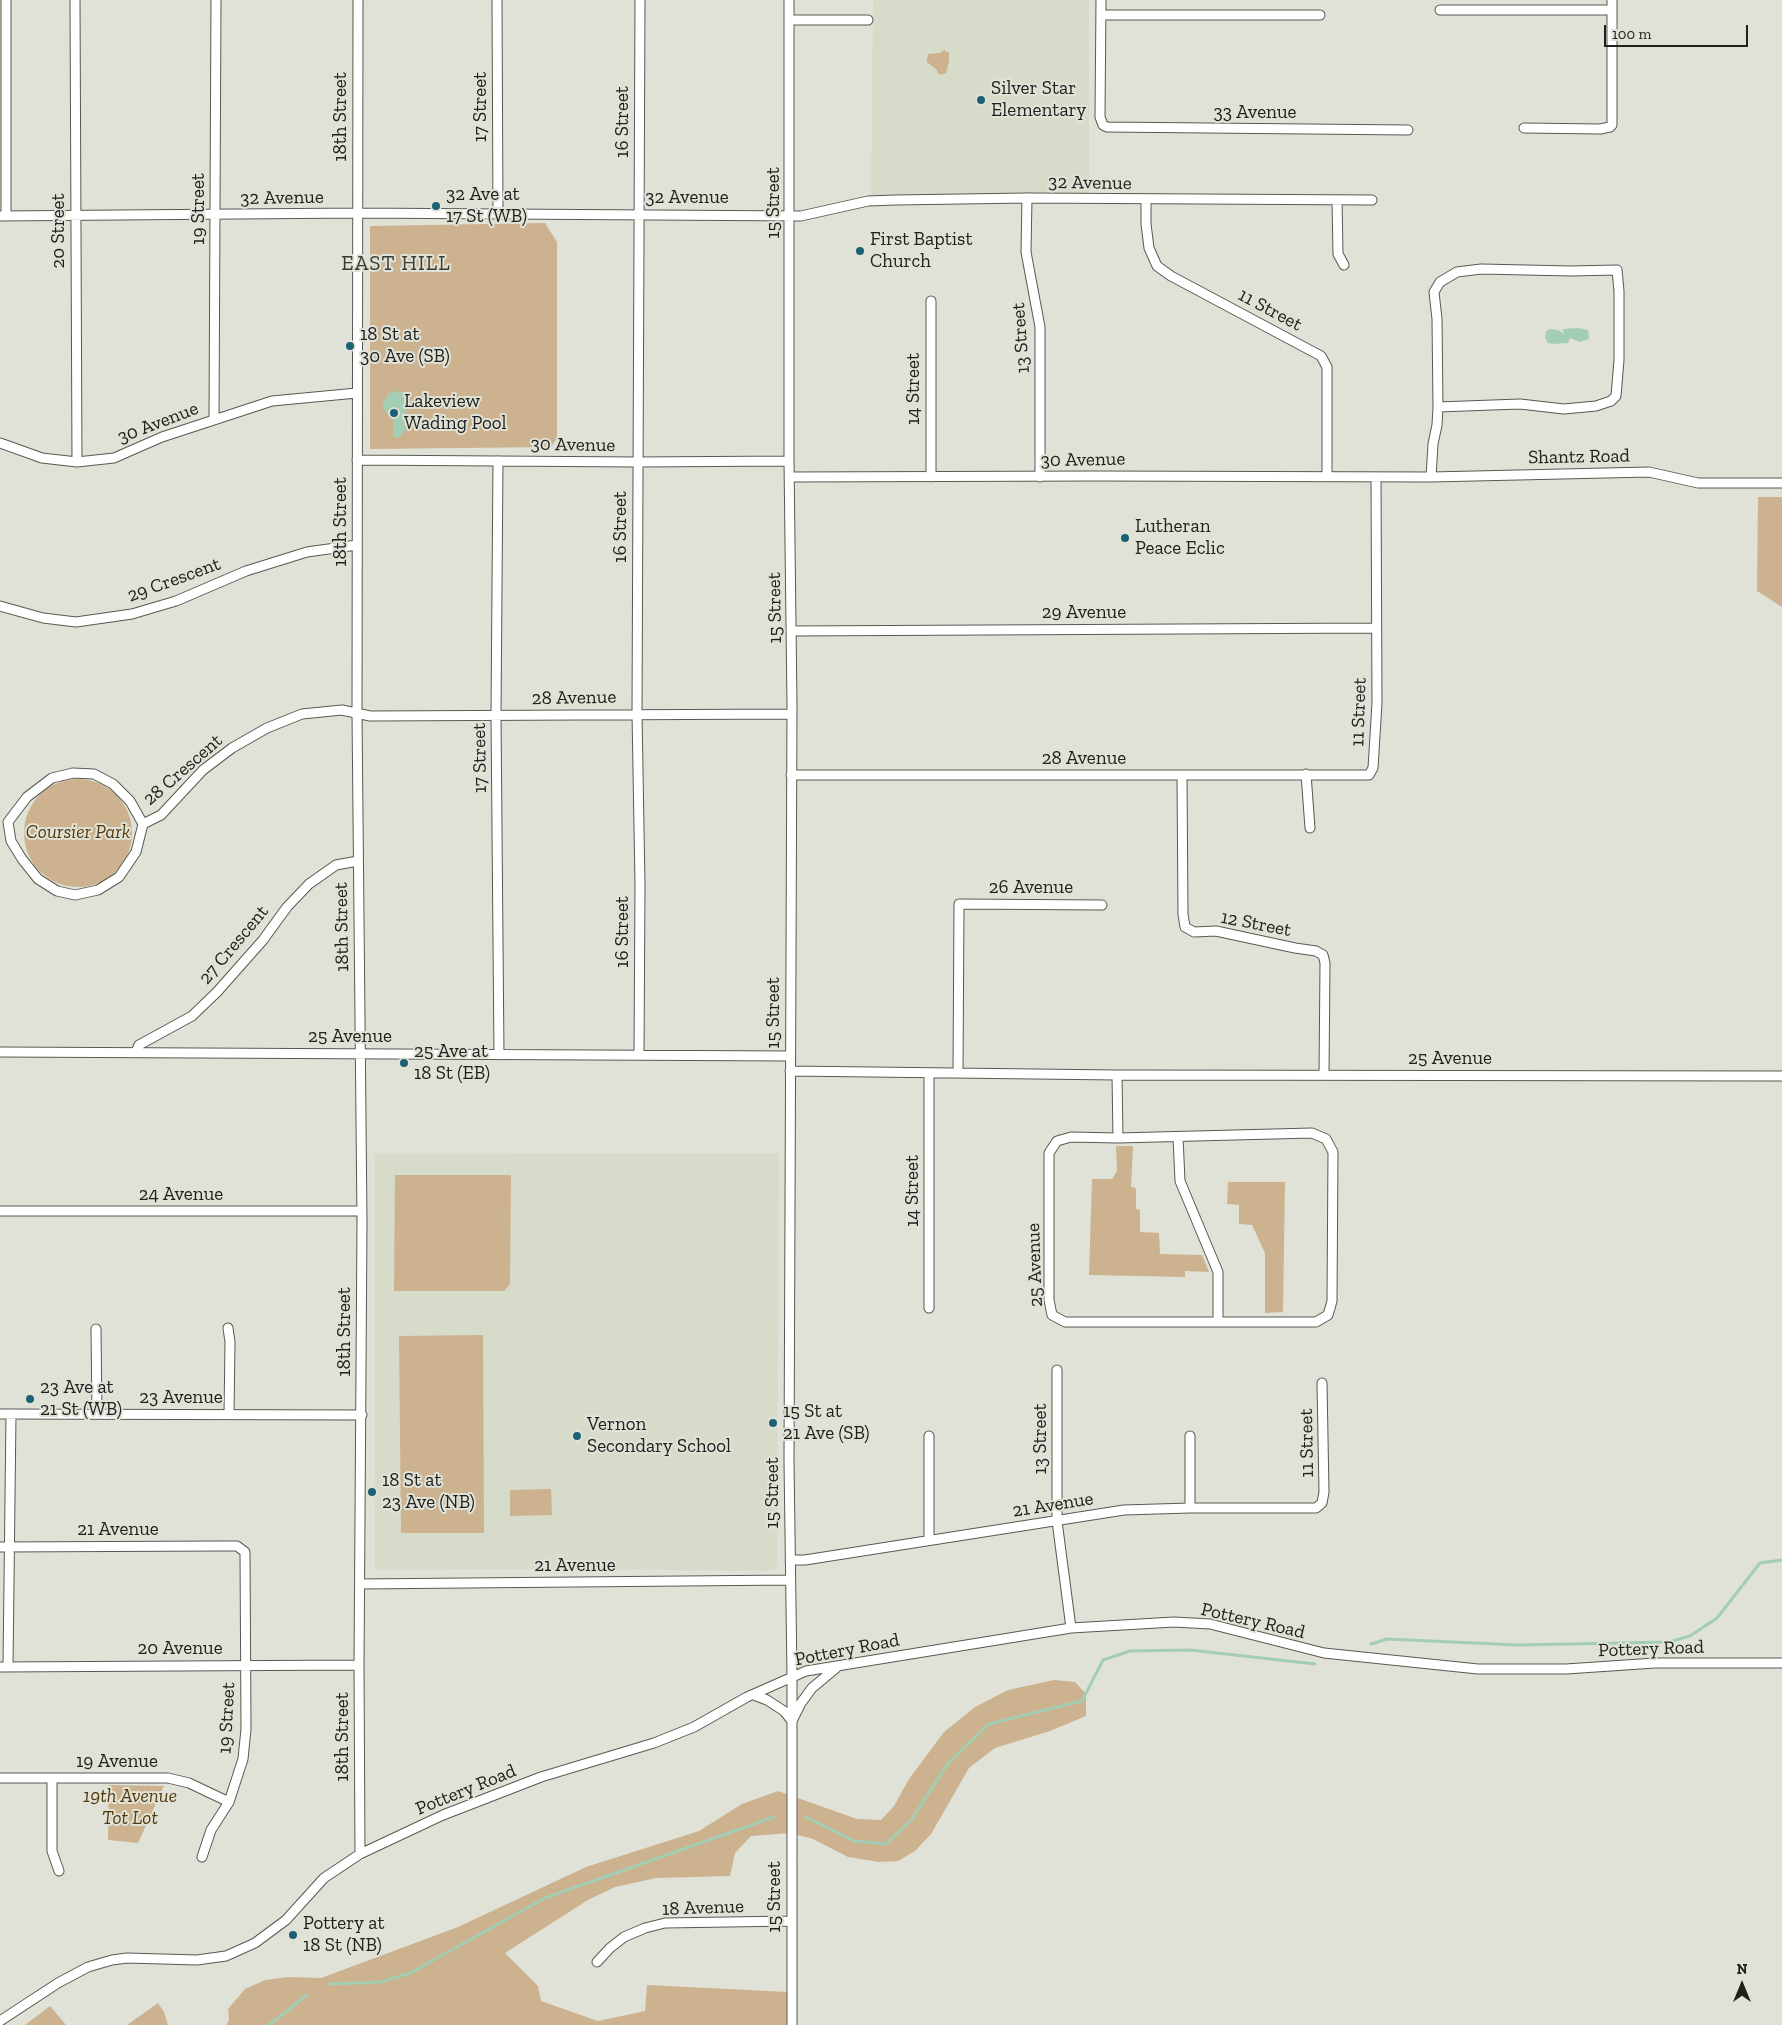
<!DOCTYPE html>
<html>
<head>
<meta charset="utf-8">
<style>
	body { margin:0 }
	#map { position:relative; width:1782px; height:2025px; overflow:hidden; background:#e0e2d8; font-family:"Zilla Slab",serif }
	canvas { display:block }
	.north { position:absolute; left:1717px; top:1960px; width:50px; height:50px; -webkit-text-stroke:4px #e0e2d8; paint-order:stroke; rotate:0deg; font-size:14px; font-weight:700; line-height:20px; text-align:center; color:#20211d }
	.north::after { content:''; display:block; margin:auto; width:18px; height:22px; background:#20211d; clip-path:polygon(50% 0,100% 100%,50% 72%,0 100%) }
	.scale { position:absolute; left:1604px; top:25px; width:144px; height:22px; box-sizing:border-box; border:2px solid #20211d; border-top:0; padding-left:6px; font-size:15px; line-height:18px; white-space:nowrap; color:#20211d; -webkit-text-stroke:4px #e0e2d8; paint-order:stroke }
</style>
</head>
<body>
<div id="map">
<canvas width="1782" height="2025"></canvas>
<div class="north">N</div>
<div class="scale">100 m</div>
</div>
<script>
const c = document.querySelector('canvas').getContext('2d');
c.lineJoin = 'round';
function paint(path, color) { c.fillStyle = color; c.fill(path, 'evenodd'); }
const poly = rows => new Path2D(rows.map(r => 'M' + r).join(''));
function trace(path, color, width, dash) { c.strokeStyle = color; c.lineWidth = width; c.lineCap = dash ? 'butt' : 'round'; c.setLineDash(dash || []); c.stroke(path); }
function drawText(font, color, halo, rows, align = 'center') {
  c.font = font + ' "Zilla Slab",serif'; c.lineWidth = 4; c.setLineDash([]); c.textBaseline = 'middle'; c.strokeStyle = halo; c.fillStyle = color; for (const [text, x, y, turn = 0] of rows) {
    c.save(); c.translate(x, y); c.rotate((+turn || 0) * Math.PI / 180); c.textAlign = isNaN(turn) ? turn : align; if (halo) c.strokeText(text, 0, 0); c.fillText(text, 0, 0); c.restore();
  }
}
const built = poly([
	[873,0,1089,0,1089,197,871,200],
	[779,1153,777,1566,775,1570,771,1571,567,1569,375,1570,375,1154]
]);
const green = poly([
	[944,50,949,53,949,62,946,73,941,75,938,73,936,69,927,62,927,59,928,54,940,53],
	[545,223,557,242,557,438,551,447,370,449,370,226],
	[1758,497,1782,497,1782,607,1757,591],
	'24 833a54 54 0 1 1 108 0a54 54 0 1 1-108 0Z',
	[1116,1146,1133,1146,1131,1187,1136,1188,1136,1209,1140,1210,1140,1232,1159,1233,1160,1254,1202,1255,1209,1272,1185,1271,1185,1277,1089,1275,1092,1179,1112,1179,1117,1171],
	[395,1175,511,1175,510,1284,504,1291,394,1291],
	[1228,1182,1285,1182,1283,1312,1265,1313,1265,1253,1252,1225,1239,1224,1239,1205,1227,1204],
	[483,1335,484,1533,401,1533,399,1336],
	[551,1489,552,1515,510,1516,510,1490],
	[1054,1680,1075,1682,1086,1694,1086,1716,1050,1731,995,1748,969,1768,931,1834,915,1851,898,1861,879,1862,848,1857,813,1839,790,1833,751,1836,735,1853,730,1876,656,1878,615,1887,588,1900,505,1953,538,1986,541,2001,598,2021,645,2011,647,1985,788,1992,788,2025,227,2025,229,2019,228,2009,245,1989,265,1980,288,1977,321,1978,458,1927,586,1867,699,1831,742,1804,778,1791,857,1819,881,1820,894,1806,909,1779,944,1732,975,1707,1008,1690],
	[109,1785,164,1786,138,1843,108,1840],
	[158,2003,164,2012,168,2025,127,2025],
	[50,2006,66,2025,25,2025]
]);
const water = poly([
	[1578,328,1588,330,1589,339,1580,342,1570,338,1568,343,1552,344,1548,343,1545,338,1546,332,1549,329,1558,330,1564,334,1563,329],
	[396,391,402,392,408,400,404,418,405,430,399,438,393,436,393,421,383,408,383,404,388,394]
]);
const stream = poly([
	[1371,1644,1387,1639,1518,1645,1669,1642,1690,1636,1717,1618,1760,1563,1782,1560],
	[806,1817,854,1841,886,1844,912,1819,948,1763,989,1724,1082,1701,1103,1660,1130,1651,1190,1650,1315,1664],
	[329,1984,381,1982,410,1973,545,1898,774,1817],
	[269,2025,307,1995]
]);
const minor = poly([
	[75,0,77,462],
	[358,0,357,714,362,1221,359,1665,360,1854],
	[497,0,498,214],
	[789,0,789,461,792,705,789,1461,792,1676,792,2025],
	[1101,0,1100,117,1103,125,1107,127,1408,130],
	[1440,10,1612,10],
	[1101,15,1320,15],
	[789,20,868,20],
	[1524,128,1600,129,1610,127,1612,125,1612,0],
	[1027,198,1026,252,1040,327,1040,477],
	[1146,200,1146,224,1149,248,1157,266,1171,276,1321,356,1327,367,1327,476],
	[1337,200,1338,254,1344,265],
	[0,216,357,213,801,216,868,201,895,200,1027,198,1372,200],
	[6,216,6,0],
	[214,419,216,0],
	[0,443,42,458,77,462,114,458,162,437,272,401,357,393],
	[357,460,637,462,789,461],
	[498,461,496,715,499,1055],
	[790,477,1095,476,1431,477,1649,472,1698,483,1782,483],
	[931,477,931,301],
	[1431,477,1433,444,1437,425,1438,407,1437,319,1434,292,1440,282,1457,272,1481,269,1571,271,1617,270,1619,291,1619,360,1616,396,1611,401,1596,406,1564,409,1520,404,1438,407],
	[0,606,43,618,76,622,132,614,176,601,246,571,307,552,357,545],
	[792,631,1376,628],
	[73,773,94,774,113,784,130,801,143,824,136,852,119,877,98,890,75,895,57,891,38,879,22,859,11,841,8,822,27,797,52,778,73,773],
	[1306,774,1310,828],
	[791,775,1369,775,1373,768,1377,703,1376,478],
	[1182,775,1183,914,1185,927,1194,932,1216,931,1295,948,1316,951,1323,955,1325,963,1324,1075],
	[143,824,161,815,203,770,232,748,267,728,302,714,342,710,370,716,792,714],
	[0,1052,790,1056],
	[136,1052,139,1045,192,1016,217,992,263,940,287,907,309,884,336,865,358,861],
	[639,1054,640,885,637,713,640,0],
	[790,1071,1117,1075,1782,1076],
	[929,1073,929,1308],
	[958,1073,959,904,1102,905],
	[1117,1075,1118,1138],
	[1312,1133,1326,1139,1333,1152,1332,1301,1328,1315,1316,1322,1065,1322,1052,1315,1049,1300,1049,1153,1057,1141,1071,1137,1118,1138,1312,1133],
	[1178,1137,1180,1181,1218,1272,1218,1322],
	[0,1211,362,1211],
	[228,1328,230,1342,229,1414],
	[96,1329,97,1414],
	[1057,1370,1057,1521,1071,1628],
	[0,1414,362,1415],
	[929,1436,929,1540],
	[1190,1508,1190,1436],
	[0,1547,222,1546,237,1546,245,1552,246,1729,243,1759,229,1802,211,1830,202,1857],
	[790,1560,805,1560,1124,1510,1190,1508,1316,1508,1322,1503,1324,1492,1322,1383],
	[360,1584,790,1580],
	[8,1666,11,1414],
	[0,1667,359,1665],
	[754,1695,767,1700,784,1711,792,1721,801,1703,812,1688,836,1668],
	[0,1778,168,1778,189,1783,229,1802],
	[52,1778,52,1851,59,1871],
	[597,1962,610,1948,624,1937,645,1928,665,1923,791,1921],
	[0,2021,58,1983,88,1967,112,1960,127,1958,197,1960,226,1956,255,1943,286,1920,324,1878,360,1854,443,1815,541,1777,654,1743,694,1727,747,1697,806,1671,1071,1628,1174,1622,1210,1624,1324,1653,1478,1669,1566,1669,1655,1663,1782,1663]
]);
const markers = [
	[981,100,5,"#1c6073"],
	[436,206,5,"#1c6073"],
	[860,251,5,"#1c6073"],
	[350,346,5,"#1c6073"],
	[394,413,5,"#1c6073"],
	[1125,538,5,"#1c6073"],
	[404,1063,5,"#1c6073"],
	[30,1399,5,"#1c6073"],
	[773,1423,5,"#1c6073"],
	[577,1436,5,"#1c6073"],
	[372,1492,5,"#1c6073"],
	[293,1935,5,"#1c6073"]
];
const poiNames = [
	["Silver Star",991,89],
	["Elementary",991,111],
	["32 Ave at",446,195],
	["17 St (WB)",446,217],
	["First Baptist",870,240],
	["Church",870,262],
	["18 St at",360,335],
	["30 Ave (SB)",360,357],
	["Lakeview",404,402],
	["Wading Pool",404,424],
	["Lutheran",1135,527],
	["Peace Eclic",1135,549],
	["25 Ave at",414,1052],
	["18 St (EB)",414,1074],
	["23 Ave at",40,1388],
	["21 St (WB)",40,1410],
	["15 St at",783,1412],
	["21 Ave (SB)",783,1434],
	["Vernon",587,1425],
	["Secondary School",587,1447],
	["18 St at",382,1481],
	["23 Ave (NB)",382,1503],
	["Pottery at",303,1924],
	["18 St (NB)",303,1946]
];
const streetNames = [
	["17 Street",481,107,-90],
	["33 Avenue",1255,113],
	["18th Street",341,117,-90],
	["16 Street",623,122,-90],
	["32 Avenue",1090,183,1],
	["32 Avenue",282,198,-1],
	["32 Avenue",687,198],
	["15 Street",774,203,-90],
	["19 Street",199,209,-90],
	["20 Street",59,231,-90],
	["11 Street",1270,310,28],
	["13 Street",1021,338,-94],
	["14 Street",914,389,-90],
	["30 Avenue",158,423,-21],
	["30 Avenue",573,445,1],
	["Shantz Road",1579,457,-1],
	["30 Avenue",1083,460,-1],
	["18th Street",341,522,-90],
	["16 Street",621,527,-90],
	["29 Crescent",174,580,-20],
	["15 Street",775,608,-91],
	["29 Avenue",1084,613],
	["28 Avenue",574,698,-1],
	["11 Street",1359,712,-88],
	["17 Street",480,758,-91],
	["28 Avenue",1084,759],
	["28 Crescent",183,770,-41],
	["26 Avenue",1031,888],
	["12 Street",1256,924,11],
	["18th Street",342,927,-91],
	["16 Street",623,932,-90],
	["27 Crescent",234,945,-50],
	["15 Street",774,1013,-90],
	["25 Avenue",350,1037],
	["25 Avenue",1450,1059],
	["14 Street",913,1191,-90],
	["24 Avenue",181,1195],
	["25 Avenue",1035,1265,-92],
	["18th Street",345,1332,-90],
	["23 Avenue",181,1398],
	["13 Street",1041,1439,-90],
	["11 Street",1307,1443,-91],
	["15 Street",773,1493,-90],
	["21 Avenue",1053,1505,-9],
	["21 Avenue",118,1530],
	["21 Avenue",575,1566],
	["Pottery Road",1253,1621,13],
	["20 Avenue",180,1649],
	["Pottery Road",1651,1649,-2],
	["Pottery Road",847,1650,-11],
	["19 Street",227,1718,-87],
	["18th Street",343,1737,-90],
	["19 Avenue",117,1762],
	["Pottery Road",466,1790,-22],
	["15 Street",775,1897,-90],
	["18 Avenue",703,1908,-2]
];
const parkNames = [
	["Coursier Park",78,833],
	["19th Avenue",130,1797],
	["Tot Lot",130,1819]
];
const quarterNames = [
	["EAST HILL",396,264]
];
paint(built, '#d7dbc9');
paint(green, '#ccb28e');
paint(water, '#a3ceb4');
trace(stream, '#a3ceb4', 3);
trace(minor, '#585a51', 11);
trace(minor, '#fff', 9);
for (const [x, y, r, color] of markers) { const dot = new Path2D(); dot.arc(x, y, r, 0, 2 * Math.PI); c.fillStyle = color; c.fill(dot); trace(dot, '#e0e2d8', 2); }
drawText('19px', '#20211d', '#e0e2d8', poiNames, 'left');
drawText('19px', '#20211d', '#e0e2d8', streetNames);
drawText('italic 19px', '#533809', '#e0e2d8', parkNames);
c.letterSpacing = '1px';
drawText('21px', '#393a32', '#e0e2d8', quarterNames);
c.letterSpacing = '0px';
</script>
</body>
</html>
